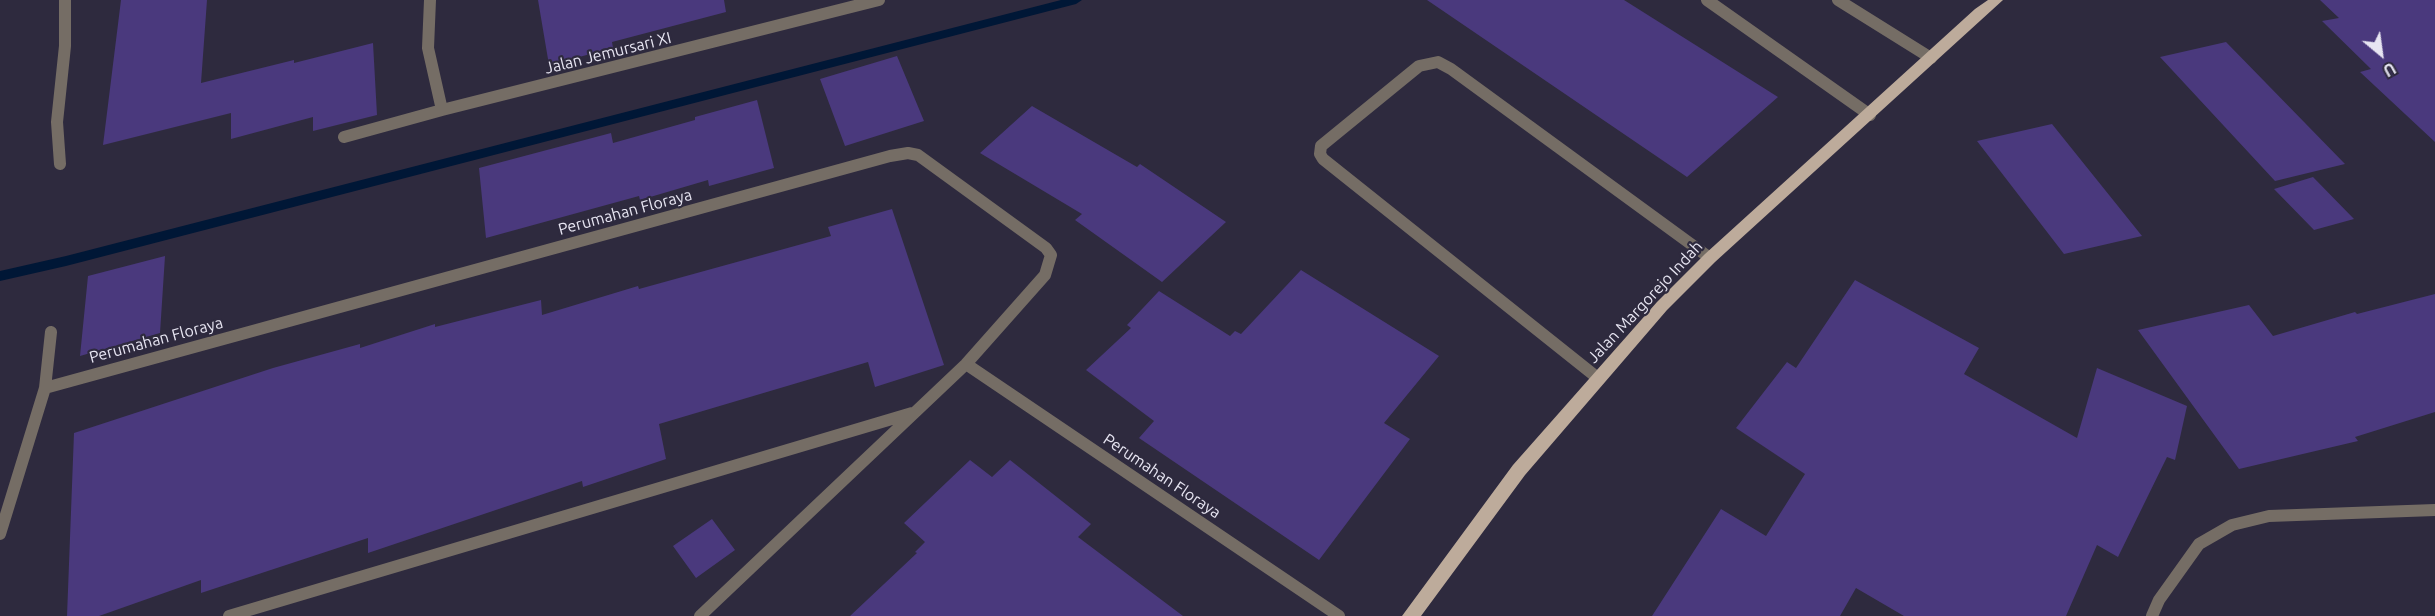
<!DOCTYPE html>
<html>
<head>
<meta charset="utf-8">
<style>
	body { margin:0 }
	#map { position:relative; width:2435px; height:616px; overflow:hidden; background:#2e2a3e; font-family:Ubuntu,sans-serif }
	canvas { display:block }
	.north { position:absolute; left:2351px; top:24px; width:60px; height:60px; -webkit-text-stroke:4px #2e2a3e; paint-order:stroke; rotate:151deg; font-size:16px; font-weight:700; line-height:24px; text-align:center; color:#e7e5f2 }
	.north::after { content:''; display:block; margin:auto; width:21px; height:27px; background:#e7e5f2; clip-path:polygon(50% 0,100% 100%,50% 72%,0 100%) }
</style>
</head>
<body>
<div id="map">
<canvas width="2435" height="616"></canvas>
<div class="north">U</div>
</div>
<script>
const c = document.querySelector('canvas').getContext('2d');
c.lineJoin = 'round';
const poly = rows => new Path2D(rows.map(r => 'M' + r).join(''));
function paint(path, color) { c.fillStyle = color; c.fill(path, 'evenodd'); }
function trace(path, color, width, dash) { c.strokeStyle = color; c.lineWidth = width; c.lineCap = dash ? 'butt' : 'round'; c.setLineDash(dash || []); c.stroke(path); }
function drawText(font, color, halo, rows, align = 'center') {
  c.font = font + ' Ubuntu,sans-serif'; c.lineWidth = 4.5; c.setLineDash([]); c.textBaseline = 'middle'; c.strokeStyle = halo; c.fillStyle = color; for (const [text, x, y, turn = 0] of rows) {
    c.save(); c.translate(x, y); c.rotate((+turn || 0) * Math.PI / 180); c.textAlign = isNaN(turn) ? turn : align; if (halo) c.strokeText(text, 0, 0); c.fillText(text, 0, 0); c.restore();
  }
}
const stream = poly([
	[1061,0,1082,0,1076,4,66,266,0,281,0,271,66,256,1061,0]
]);
const building = poly([
	[121,0,207,0,201,83,294,60,294,63,373,43,377,115,313,131,313,117,231,139,231,113,103,145],
	[538,0,724,0,726,12,612,42,613,48,549,65],
	[1427,0,1624,0,1778,97,1687,177],
	[2320,0,2435,0,2435,142,2360,72,2371,69,2322,21,2339,18],
	[2226,42,2345,164,2275,181,2160,57],
	[897,56,924,121,845,146,820,79],
	[757,100,774,168,709,186,708,180,640,200,639,196,486,238,479,168,611,133,613,143,695,120,695,117],
	[1032,106,1137,167,1140,164,1226,222,1162,282,1075,220,1082,214,980,153],
	[2052,124,2142,236,2064,254,1977,141],
	[2313,177,2354,219,2314,230,2274,189],
	[892,209,944,365,875,387,868,362,659,424,666,459,583,487,582,481,368,553,368,538,201,593,201,580,99,616,67,616,74,433,273,368,360,344,360,348,435,324,435,327,541,300,542,315,638,286,639,289,831,236,828,227],
	[165,256,160,333,80,356,88,276],
	[1301,270,1439,356,1384,423,1410,439,1319,560,1139,438,1154,421,1086,370,1131,328,1127,325,1159,291,1230,336,1235,331,1241,334],
	[1855,280,1979,348,1964,374,2077,438,2097,368,2187,406,2175,460,2167,457,2118,557,2097,545,2066,616,1904,616,1856,588,1840,616,1652,616,1721,509,1766,536,1805,474,1736,428,1787,362,1796,368],
	[2435,294,2435,412,2355,437,2358,441,2239,469,2138,330,2249,305,2273,336,2355,312,2357,314],
	[970,460,992,477,1010,460,1091,524,1078,537,1183,616,850,616,917,553,915,552,925,542,904,523],
	[712,519,735,550,696,578,673,546]
]);
const lane = poly([
	[1707,0,1870,115],
	[1838,0,1931,58],
	[60,164,57,122,65,46,65,0],
	[1599,379,1323,159,1320,154,1321,146,1419,66,1438,62,1451,69,1710,258]
]);
const street = poly([
	[430,0,428,48,442,110],
	[344,137,442,110,879,0],
	[966,364,1339,616],
	[45,388,890,156,908,153,918,155,1046,248,1051,255,1045,275,966,364,700,616],
	[0,534,45,388,51,332],
	[229,616,912,413],
	[2152,616,2159,600,2199,544,2232,525,2269,516,2435,510]
]);
const primary = poly([
	[1988,0,2003,0,1715,262,1667,310,1525,475,1421,616,1402,616,1513,465,1657,302,1705,254,1975,9,1988,0]
]);
const streetNames = [
	["Jalan Jemursari XI",608,53,-14],
	["Perumahan Floraya",625,212,-15],
	["Jalan Margorejo Indah",1645,302,-47],
	["Perumahan Floraya",156,340,-15],
	["Perumahan Floraya",1162,476,34]
];
paint(stream, '#001736');
paint(building, '#4a397d');
trace(lane, '#756d65', 12);
trace(street, '#756d65', 12);
paint(primary, '#bdab9b');
drawText('16px', '#e7e5f2', '#2e2a3e', streetNames);
</script>
</body>
</html>
